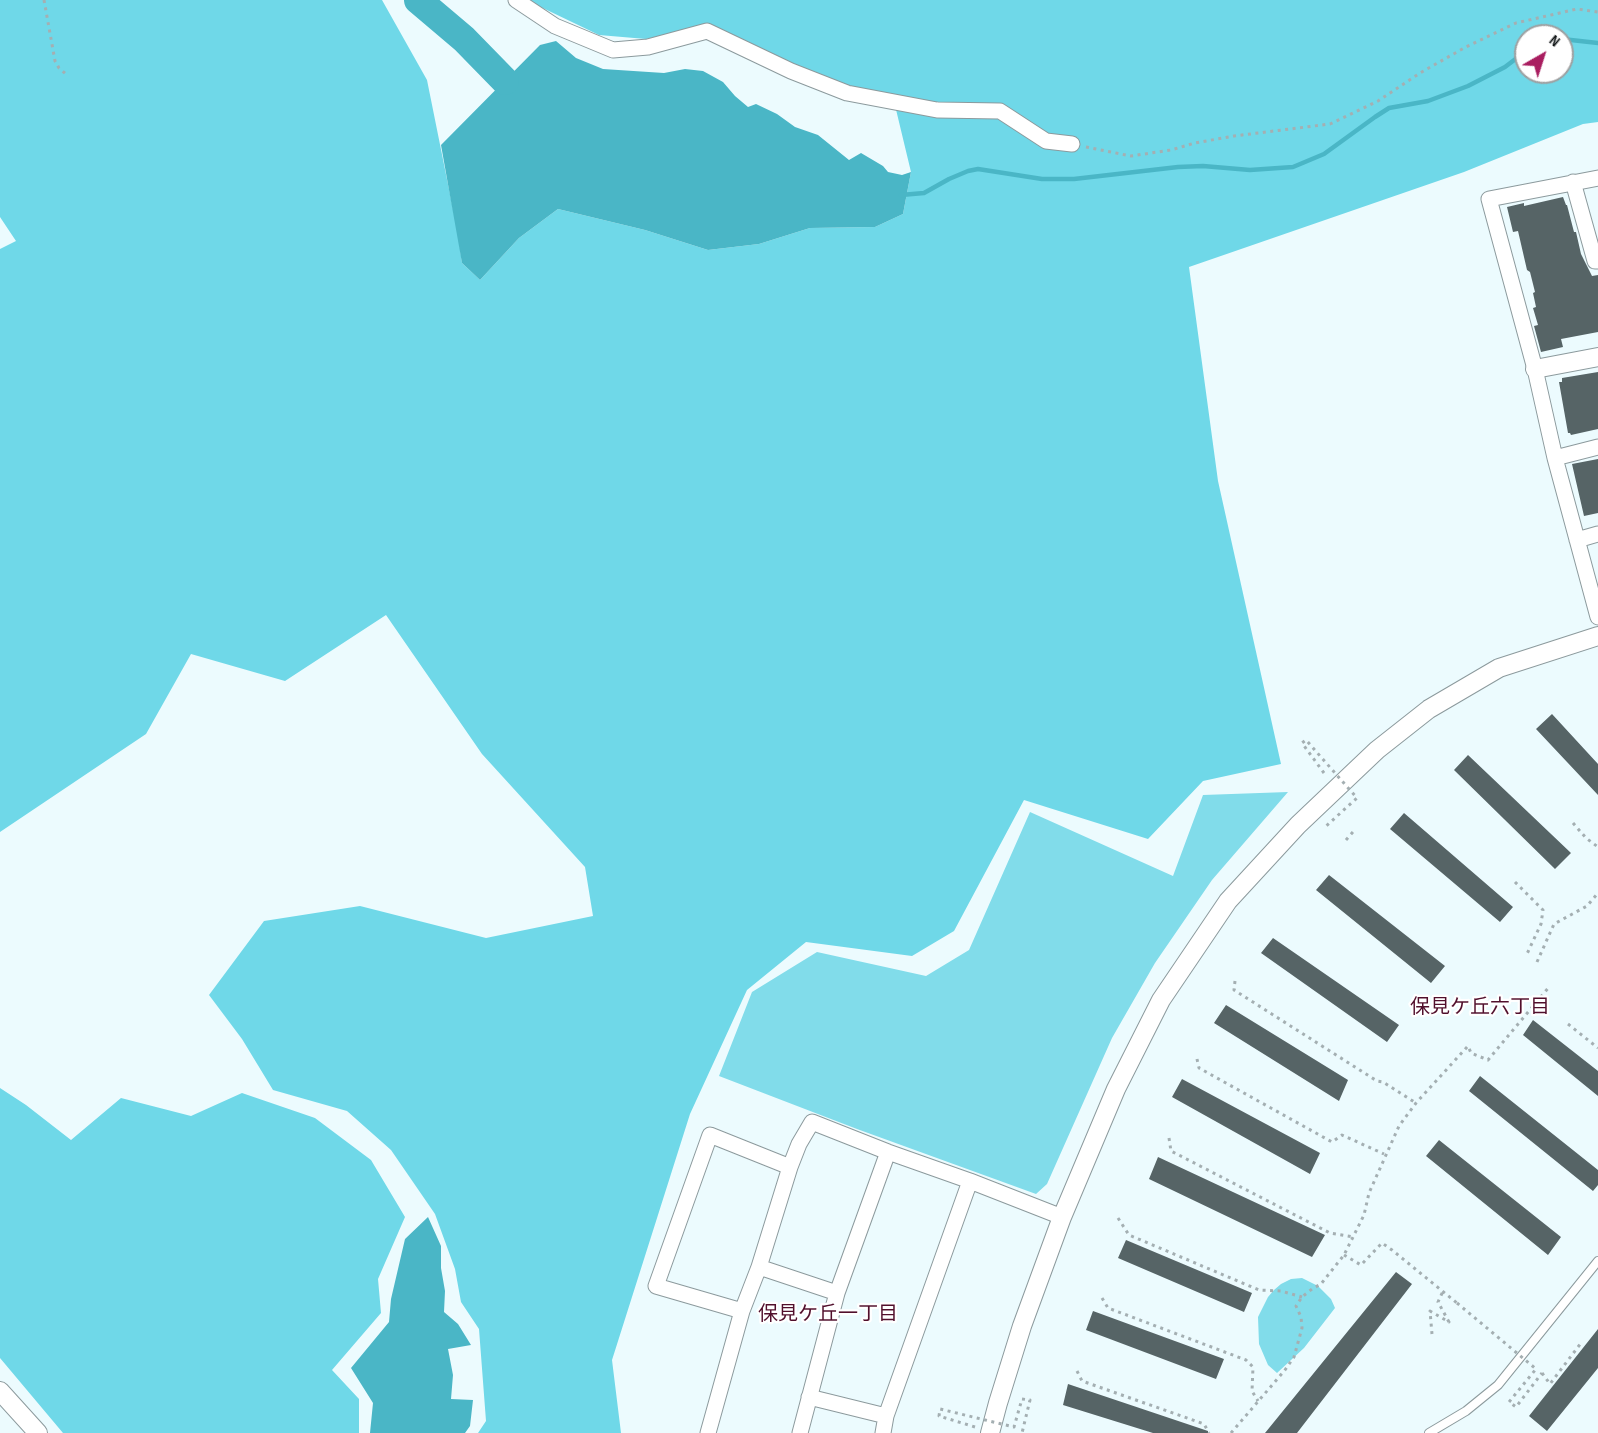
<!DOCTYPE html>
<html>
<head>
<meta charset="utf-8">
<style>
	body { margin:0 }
	#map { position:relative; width:1598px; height:1433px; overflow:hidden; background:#ecfbfe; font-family:"Sofia Sans Condensed",sans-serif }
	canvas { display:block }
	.north { position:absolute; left:1514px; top:24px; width:60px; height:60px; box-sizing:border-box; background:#fff; border:2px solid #9ea0a1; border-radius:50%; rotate:39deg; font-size:16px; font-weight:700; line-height:24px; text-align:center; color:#0d1213 }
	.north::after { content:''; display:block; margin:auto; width:21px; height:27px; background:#a91e60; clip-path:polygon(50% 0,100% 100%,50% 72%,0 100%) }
</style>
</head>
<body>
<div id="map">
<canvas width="1598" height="1433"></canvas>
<div class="north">N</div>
</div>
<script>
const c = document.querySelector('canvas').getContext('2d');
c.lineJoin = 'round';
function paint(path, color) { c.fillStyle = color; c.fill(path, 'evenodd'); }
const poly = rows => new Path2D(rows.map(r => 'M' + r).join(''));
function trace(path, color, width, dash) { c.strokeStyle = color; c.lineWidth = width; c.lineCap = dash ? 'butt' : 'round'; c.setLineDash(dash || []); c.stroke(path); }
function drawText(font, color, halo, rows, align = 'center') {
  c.font = font + ' "Sofia Sans Condensed","Noto Sans JP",sans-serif'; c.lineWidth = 4.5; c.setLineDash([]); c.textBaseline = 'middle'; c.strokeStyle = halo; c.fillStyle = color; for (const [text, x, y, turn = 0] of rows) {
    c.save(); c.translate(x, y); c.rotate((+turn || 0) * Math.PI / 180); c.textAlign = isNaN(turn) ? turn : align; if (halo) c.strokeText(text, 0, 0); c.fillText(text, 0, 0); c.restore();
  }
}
const green = poly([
	[1288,792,1212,880,1155,963,1112,1038,1047,1184,1036,1194,857,1129,719,1076,752,992,817,952,926,976,969,950,1030,812,1173,876,1203,795],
	[1302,1278,1318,1286,1331,1299,1335,1308,1304,1348,1277,1373,1268,1365,1259,1344,1258,1317,1268,1297,1274,1290,1281,1284,1291,1279]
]);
const forest = poly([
	[0,0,382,0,427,80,458,234,462,263,480,280,519,238,558,209,645,230,708,250,759,244,810,228,875,227,903,214,911,172,893,97,847,92,706,25,646,39,599,35,526,0,1598,0,1598,122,1583,124,1464,172,1189,267,1218,481,1281,764,1203,781,1148,839,1024,800,954,931,912,956,806,942,747,990,690,1114,612,1360,621,1433,478,1433,486,1421,479,1329,461,1302,455,1269,435,1214,391,1150,347,1111,273,1090,242,1039,209,995,264,921,360,906,486,938,593,916,585,867,482,754,386,615,285,681,191,654,146,734,0,832,0,249,16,241,0,217],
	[1526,36,1562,36,1562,72,1526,72],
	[0,1088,26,1105,71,1140,121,1098,191,1116,242,1093,315,1118,371,1160,405,1217,378,1279,381,1313,332,1370,359,1399,359,1433,63,1433,0,1358]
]);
const water = poly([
	[556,41,576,58,603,69,664,73,685,69,703,71,723,82,735,96,748,107,756,104,777,114,795,127,818,135,849,160,861,153,883,166,888,172,902,175,911,172,903,214,875,227,810,228,759,244,708,250,645,230,558,209,519,238,480,280,462,263,441,145,540,45],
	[428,1217,441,1246,441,1268,445,1291,444,1312,458,1324,471,1345,448,1349,453,1375,451,1399,473,1400,470,1426,465,1433,370,1433,373,1403,351,1368,389,1322,391,1299,405,1239]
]);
const stream = poly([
	[1562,39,1598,43],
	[901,195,924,193,949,179,968,171,978,169,1042,179,1074,179,1178,167,1203,166,1250,170,1293,167,1324,154,1375,117,1389,108,1428,101,1468,86,1505,67,1526,51]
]);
const river = poly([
	[418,0,464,39,505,81]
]);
const building = poly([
	[1563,197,1566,205,1567,205,1574,232,1576,232,1581,254,1592,276,1598,275,1598,332,1561,339,1563,347,1541,352,1534,326,1538,325,1533,308,1536,307,1533,293,1535,292,1530,272,1527,270,1518,231,1513,232,1507,207,1524,203,1524,206],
	[1598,372,1598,429,1571,435,1570,433,1568,433,1559,382,1562,382,1562,378],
	[1598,459,1598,513,1584,516,1572,464],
	[1552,714,1598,764,1598,795,1536,729],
	[1468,755,1571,853,1555,869,1454,770],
	[1404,813,1513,907,1500,922,1390,829],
	[1329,875,1445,966,1431,983,1316,890],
	[1273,938,1399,1025,1387,1042,1261,953],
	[1226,1005,1348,1080,1339,1101,1214,1023],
	[1533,1020,1598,1071,1598,1096,1523,1035],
	[1480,1076,1598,1170,1598,1185,1593,1191,1469,1091],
	[1182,1079,1320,1153,1310,1174,1172,1097],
	[1439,1140,1561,1237,1548,1255,1426,1156],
	[1158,1157,1325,1235,1312,1257,1149,1179],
	[1126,1240,1252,1293,1244,1312,1118,1258],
	[1396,1272,1412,1284,1297,1433,1265,1433],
	[1093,1311,1224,1359,1216,1379,1086,1330],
	[1598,1329,1598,1368,1547,1431,1529,1416],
	[1068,1384,1208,1431,1208,1433,1153,1433,1063,1405]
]);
const path = poly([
	[44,0,55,61,59,68,67,75],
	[1086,147,1131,156,1171,150,1195,143,1234,136,1330,124,1378,101,1420,73,1464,48,1516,23,1577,9,1598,12],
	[1573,823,1586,838,1598,847],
	[1346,840,1353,832],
	[1515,882,1543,910,1541,924,1526,956],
	[1537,962,1554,924,1587,906,1598,893],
	[1235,981,1234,990,1377,1081,1383,1082,1416,1103],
	[1568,1024,1598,1048],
	[1197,1059,1199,1068,1332,1142,1342,1135,1384,1154],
	[1169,1138,1171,1151,1330,1233,1354,1237],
	[1118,1218,1129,1235,1259,1290,1281,1291,1302,1297],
	[1344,1255,1361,1265,1382,1243,1392,1250,1457,1303],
	[1102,1298,1108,1308,1246,1360,1253,1367,1252,1391,1258,1401],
	[1432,1334,1430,1311,1449,1322,1438,1302,1443,1291],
	[1077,1371,1082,1381,1204,1424,1209,1433],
	[1542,1373,1550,1384,1581,1343],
	[1231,1433,1285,1370,1294,1357,1302,1328,1301,1317,1296,1306,1302,1297,1312,1289,1321,1284,1344,1255,1364,1215,1369,1193,1399,1126,1416,1103,1468,1046,1471,1053,1488,1060,1549,987]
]);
const service = poly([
	[1429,1433,1466,1411,1498,1385,1598,1261]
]);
const minor = poly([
	[516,0,555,26,613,50,648,47,707,31,791,71,847,93,937,110,1000,111,1046,141,1072,144],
	[1598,178,1489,199,1535,369,1555,458,1598,617],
	[1573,182,1595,261,1598,261],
	[1555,458,1598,447],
	[1577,540,1598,534],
	[759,1267,837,1293],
	[742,1311,656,1286,710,1135,790,1167],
	[809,1397,886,1416],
	[708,1433,742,1311,759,1267,790,1167,799,1144,812,1122,888,1152,970,1181,1062,1217],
	[800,1433,837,1293,888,1152],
	[883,1433,886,1416,970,1181]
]);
const tertiary = poly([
	[1535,369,1598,357],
	[0,1391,38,1433],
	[990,1433,998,1403,1022,1326,1062,1217,1116,1089,1161,1000,1228,901,1298,825,1377,750,1429,709,1499,668,1598,636]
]);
const pathBridge = poly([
	[1324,773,1302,743,1306,740,1357,798,1325,827],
	[1457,1303,1536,1369,1509,1402,1516,1407,1542,1373],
	[975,1427,939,1416,940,1409,1014,1427,1022,1399,1030,1400,1022,1433]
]);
const neighbourhoodNames = [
	["保見ケ丘六丁目",1480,1008],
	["保見ケ丘一丁目",828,1315]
];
paint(green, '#81dcea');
paint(forest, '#6fd8e8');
paint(water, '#4ab6c6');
trace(stream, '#4ab6c6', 4.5);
trace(river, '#4ab6c6', 28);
paint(building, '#566466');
trace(service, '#8c9a9d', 10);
trace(minor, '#8c9a9d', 17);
trace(tertiary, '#8c9a9d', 20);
trace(path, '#a4afb2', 3, [3, 4.5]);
trace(service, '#fff', 8);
trace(minor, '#fff', 15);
trace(tertiary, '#fff', 18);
trace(pathBridge, '#a4afb2', 3, [3, 4.5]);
drawText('20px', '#510f2c', '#fff', neighbourhoodNames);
</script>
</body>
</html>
